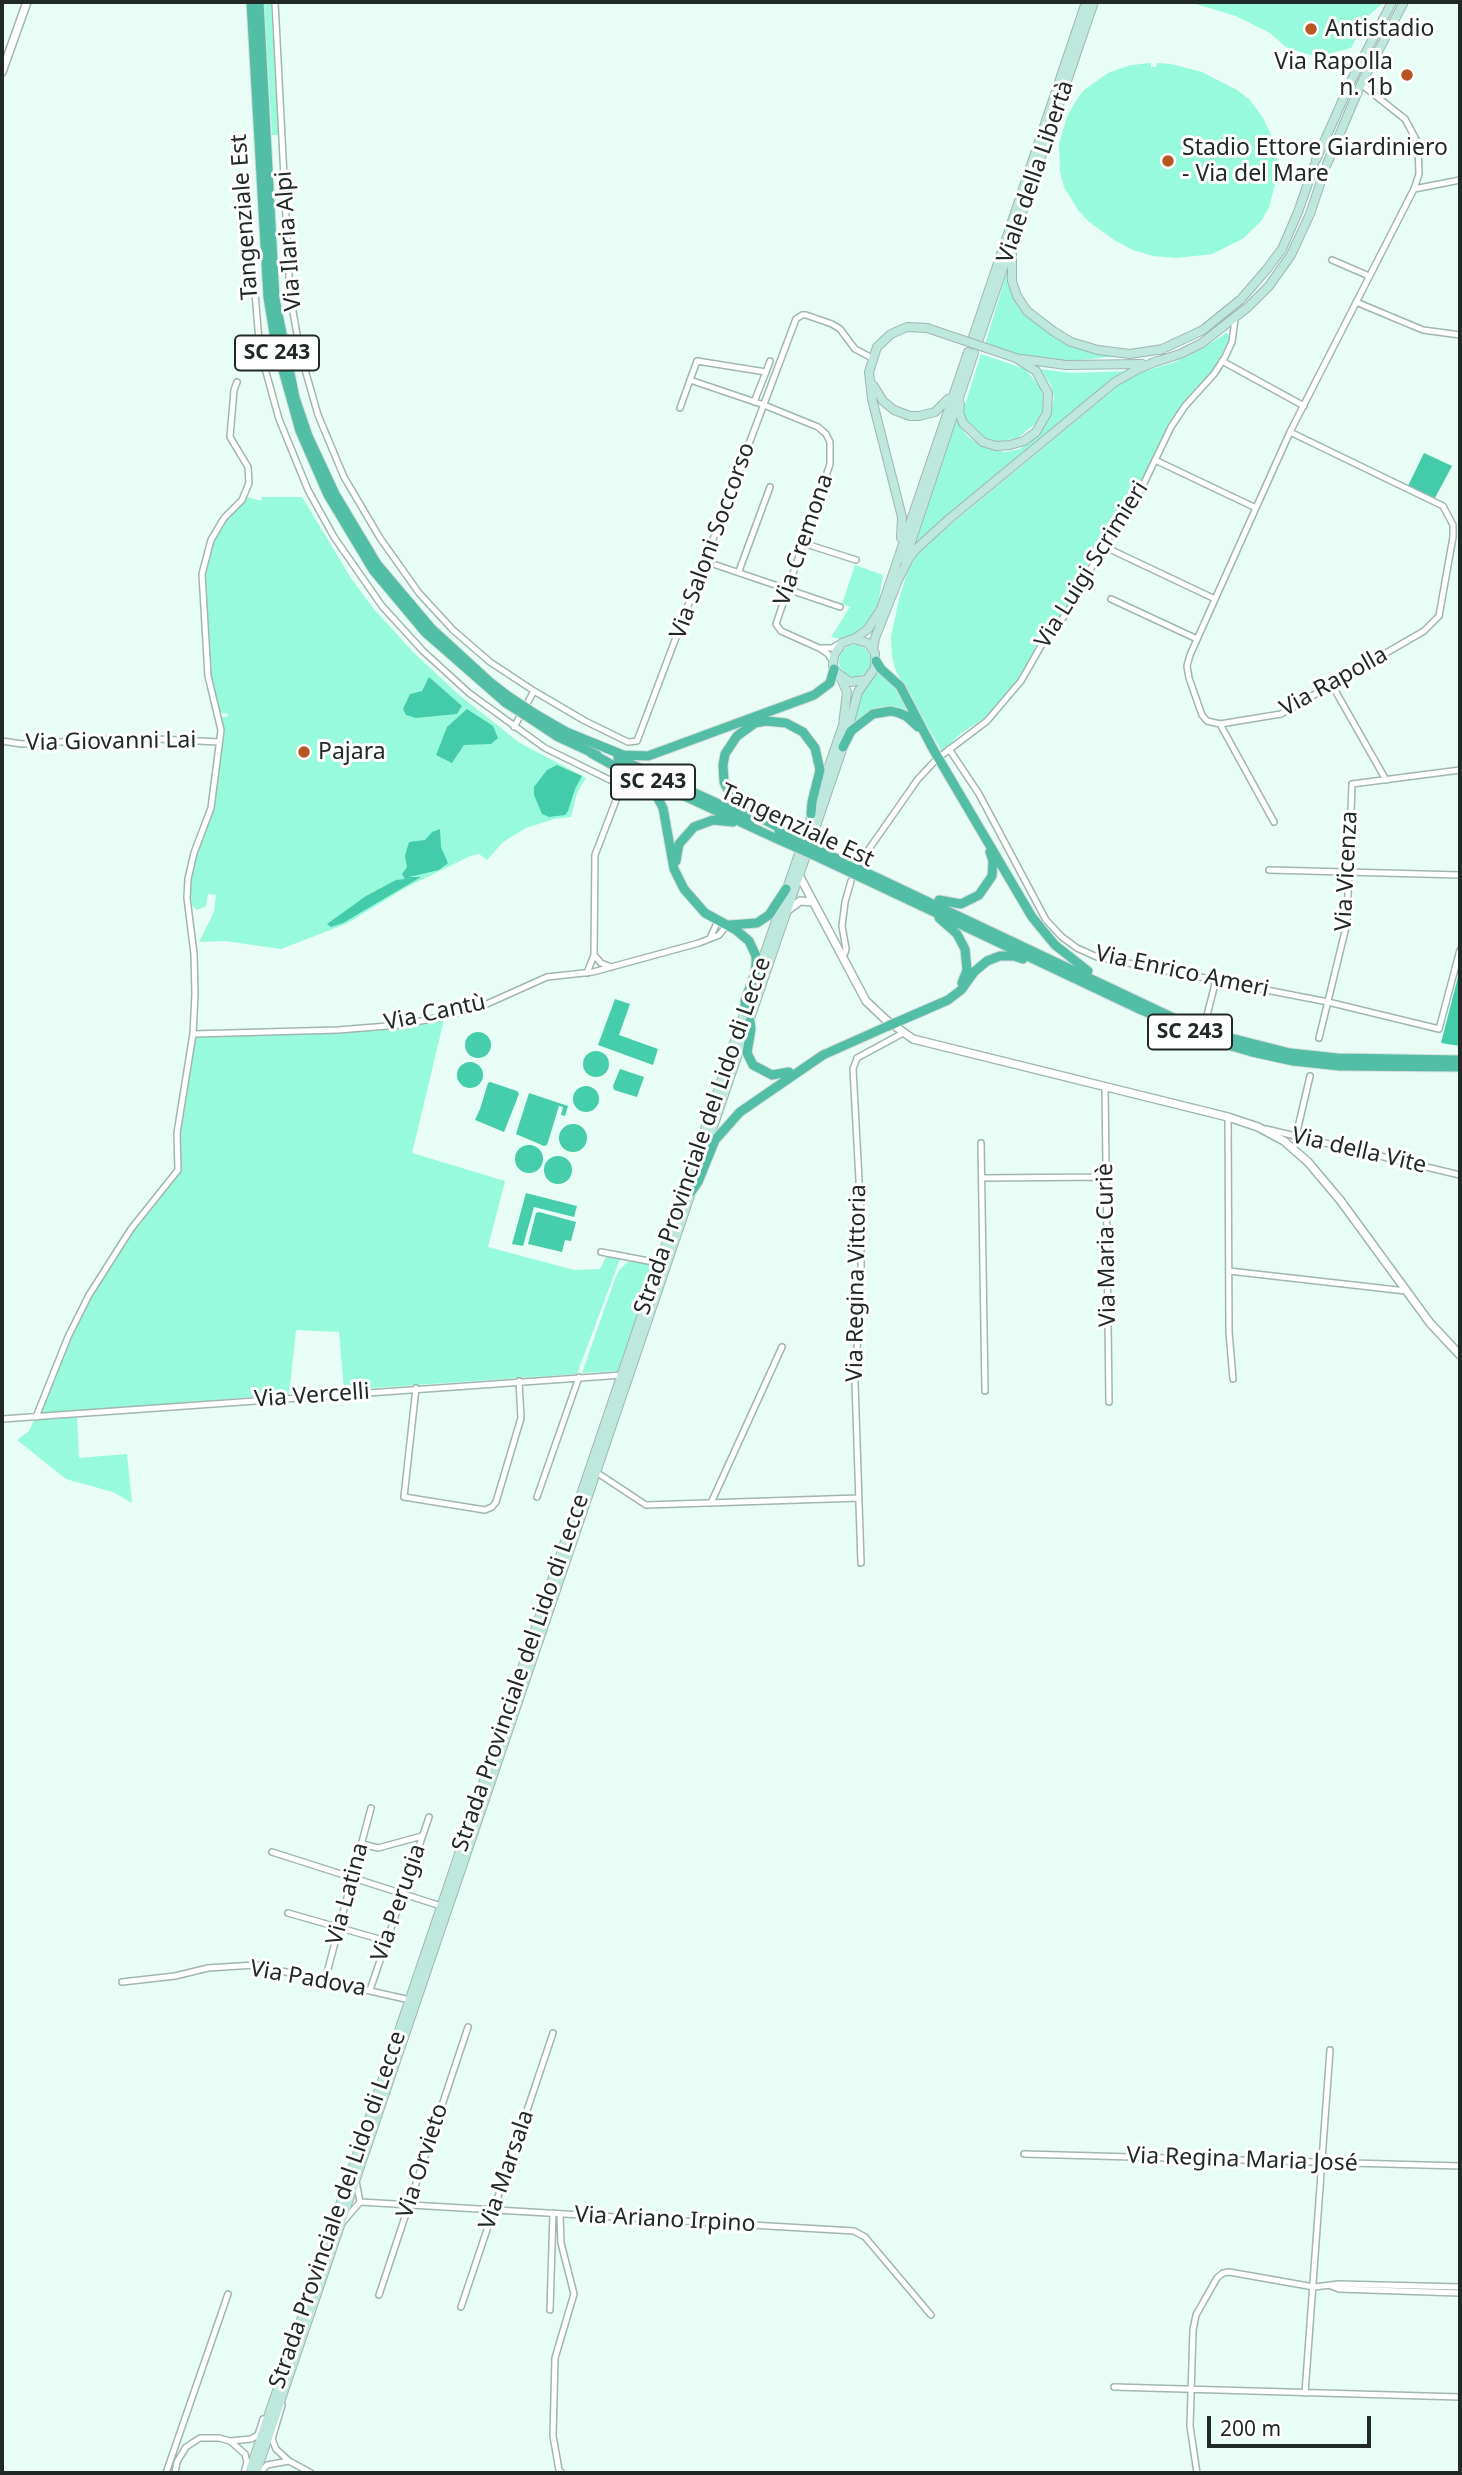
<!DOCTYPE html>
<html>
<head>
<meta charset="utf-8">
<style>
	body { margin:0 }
	#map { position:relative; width:1462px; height:2475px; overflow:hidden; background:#e7fdf5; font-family:"Noto Sans",sans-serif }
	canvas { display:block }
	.frame { position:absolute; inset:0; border:4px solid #212926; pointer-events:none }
	.scale { position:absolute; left:1207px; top:2416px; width:164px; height:32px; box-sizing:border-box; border:4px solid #212926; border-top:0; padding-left:9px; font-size:21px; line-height:24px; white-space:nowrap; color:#212926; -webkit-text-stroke:5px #fff; paint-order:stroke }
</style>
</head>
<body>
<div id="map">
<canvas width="1462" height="2475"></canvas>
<div class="frame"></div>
<div class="scale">200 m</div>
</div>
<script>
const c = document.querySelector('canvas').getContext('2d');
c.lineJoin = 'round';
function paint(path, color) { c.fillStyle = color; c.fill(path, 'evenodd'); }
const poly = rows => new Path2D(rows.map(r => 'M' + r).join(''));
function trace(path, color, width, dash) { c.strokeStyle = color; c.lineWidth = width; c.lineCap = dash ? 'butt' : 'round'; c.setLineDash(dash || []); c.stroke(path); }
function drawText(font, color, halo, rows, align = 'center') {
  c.font = font + ' "Noto Sans",sans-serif'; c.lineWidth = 6; c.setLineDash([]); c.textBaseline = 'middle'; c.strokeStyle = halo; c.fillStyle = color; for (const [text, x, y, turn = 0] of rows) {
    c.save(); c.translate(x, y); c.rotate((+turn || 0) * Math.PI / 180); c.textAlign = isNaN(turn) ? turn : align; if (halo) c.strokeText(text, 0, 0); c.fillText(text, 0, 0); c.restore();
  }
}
const green = poly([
	[264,2,271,2,278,135,272,135],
	[1189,2,1384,2,1367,17,1351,48,1316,57,1286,47,1270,33,1236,16],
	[1151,63,1151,67,1156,67,1157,63,1171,64,1202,72,1237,90,1250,100,1263,118,1277,148,1277,177,1269,207,1262,220,1244,238,1212,254,1176,258,1153,256,1133,250,1114,240,1088,221,1078,210,1064,187,1060,171,1059,144,1067,117,1075,102,1084,90,1108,73,1131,65],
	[1009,266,1008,283,1012,294,1025,314,1053,336,1083,350,1119,356,1070,361,1033,358,985,344],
	[1226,333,1231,336,1219,359,1208,377,1181,406,1171,420,1128,509,1090,560,1062,615,1034,653,1004,700,992,713,960,734,942,752,896,671,892,656,891,637,899,599,908,570,920,550,1125,380,1145,371,1175,362,1205,347],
	[981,354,1025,369,1040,387,1044,400,1042,411,1036,423,1018,438,996,442,987,439,977,434,964,419,963,411],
	[1040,369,1072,373,1127,371,1118,375,1018,458,912,551,958,417,961,428,967,436,983,447,1005,452,1020,449,1042,431,1051,415,1054,397,1051,385],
	[247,497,261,501,262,497,302,497,351,578,373,608,413,652,459,695,520,743,586,778,577,793,571,817,554,819,526,828,503,842,487,860,479,854,470,856,405,888,346,924,281,949,225,941,199,942,214,912,216,895,208,894,206,906,197,910,192,906,190,887,193,862,214,803,223,730,222,717,227,717,228,714,219,712,211,683,204,572,216,536,227,517],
	[855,565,883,575,878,605,860,633,840,639,831,637,850,607,842,604],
	'839 661a16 16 0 1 1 32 0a16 16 0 1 1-32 0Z',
	[880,671,891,682,913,717,873,710,853,724,863,688],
	[444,1020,412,1153,505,1181,488,1247,574,1270,600,1269,607,1255,620,1259,577,1374,344,1390,339,1332,296,1330,289,1394,46,1414,42,1412,70,1338,91,1297,143,1217,179,1174,179,1136,196,1036,398,1028],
	[630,1260,650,1264,653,1267,618,1371,582,1373,615,1279,620,1269],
	[77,1416,79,1458,127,1454,132,1503,113,1492,66,1479,17,1440,29,1431,34,1420]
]);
const forest = poly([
	[1424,453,1452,466,1435,498,1408,486],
	[429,677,462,706,457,714,416,718,406,715,403,709,410,694,422,691],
	[467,709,493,726,498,738,491,744,464,745,452,763,436,755,447,727],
	[557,765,582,776,575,789,568,811,565,815,549,817,542,814,534,795,534,787,547,770],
	[440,829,441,847,448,863,439,870,409,877,421,877,343,923,331,927,327,924,366,896,396,880,405,879,402,874,407,867,405,856,409,842,425,840,432,832],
	[1460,969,1460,1046,1441,1043]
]);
const water = poly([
	[615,999,630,1004,619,1035,658,1049,653,1065,598,1045],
	'465 1045a13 13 0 1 1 26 0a13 13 0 1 1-26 0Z',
	'583 1064a13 13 0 1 1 26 0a13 13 0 1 1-26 0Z',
	'457 1075a13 13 0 1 1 26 0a13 13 0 1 1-26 0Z',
	[620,1069,644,1077,637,1097,614,1090,613,1086],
	[490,1082,517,1091,519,1094,504,1132,475,1120,480,1109,488,1083],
	'573 1099a13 13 0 1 1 26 0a13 13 0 1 1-26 0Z',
	[529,1093,568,1106,565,1116,561,1115,563,1107,559,1106,547,1145,544,1146,516,1134],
	'559 1138a14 14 0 1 1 28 0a14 14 0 1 1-28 0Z',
	'515 1159a14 14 0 1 1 28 0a14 14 0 1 1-28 0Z',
	'544 1170a14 14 0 1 1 28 0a14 14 0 1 1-28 0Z',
	[526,1193,577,1206,574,1217,534,1207,523,1246,512,1244],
	[539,1212,576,1222,571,1241,565,1240,562,1252,528,1244,536,1213]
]);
const minor = poly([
	[275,2,290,294,300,352,318,415,344,477,380,538,419,593,453,630,490,662,534,691,585,721,628,742,637,741,796,319,802,315,806,315,832,324,840,329,855,349,872,358],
	[1414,189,1460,180],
	[1332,260,1369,276],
	[255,293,259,341,266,372,279,419,308,490,334,537,382,606,423,651,469,693,545,748,612,781,618,787,618,795,595,855,594,955,587,973],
	[1356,302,1423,330,1460,335],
	[1222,361,1304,406],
	[766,372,770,361],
	[754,402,766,372,697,361,690,380,764,405,818,427,826,434,830,442,830,464,776,624,781,631,819,648],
	[680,408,690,380],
	[1290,432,1443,506,1453,525,1453,537,1439,616,1424,631,1281,714,1220,724,1207,721,1202,715,1189,678,1187,666,1190,655,1290,432,1414,189,1419,174,1418,143,1405,119,1361,84],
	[1155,460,1256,508],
	[803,543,856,560],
	[1103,546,1215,599],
	[716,565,840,607],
	[739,571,770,487],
	[1111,599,1197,639],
	[832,660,828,654,819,648,832,648,839,644],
	[1332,685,1386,780],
	[1220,724,1274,822],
	[514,727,534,691],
	[2,741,22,744,136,738,219,742],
	[949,749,979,794,1046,920,1062,937,1077,948,1097,957,1328,1002,1439,1029,1460,950],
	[942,755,987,721,1021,681,1041,646,1069,610,1103,546,1134,504,1171,427,1185,406,1214,374,1225,357,1232,342,1235,319],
	[862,859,918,779,935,761],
	[1269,870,1460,875],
	[710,938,718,921],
	[594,955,601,963,611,967],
	[842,955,845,953,846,949,842,926,845,902,851,881],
	[1206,1019,1216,980],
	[193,1034,338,1030,400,1025,436,1018,480,1007,547,977,593,972,699,943,719,935,727,925],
	[1319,1038,1347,923,1352,784,1460,770],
	[1105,1087,1109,1402],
	[1228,1117,1229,1332,1233,1379],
	[1266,1129,1460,1175],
	[1296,1136,1310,1076],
	[981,1143,985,1391],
	[982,1178,1107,1177],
	[601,1252,659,1263],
	[1229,1271,1406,1291],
	[416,1388,404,1497,485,1510,492,1507,496,1502,521,1418,519,1381],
	[36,1417,68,1337,89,1295,131,1229,178,1170,177,1133,193,1034,195,994,194,954,187,898,188,879,194,853,211,808,221,730,208,676,202,574,211,540,224,518,242,500,249,483,248,467,230,437,234,390,237,382],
	[2,1419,622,1375],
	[596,1472,646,1505,859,1498],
	[537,1497,579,1377],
	[711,1503,782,1347],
	[861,1563,855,1383,861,1280,861,1217,853,1069,857,1058,903,1033],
	[362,1844,378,1848,422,1836],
	[272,1852,441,1906],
	[288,1913,386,1941],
	[325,1980,371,1808],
	[122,1982,175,1976,208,1968,255,1965,410,2000],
	[370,1990,429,1817],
	[1024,2154,1460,2166],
	[360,2202,854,2231,865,2237,931,2315],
	[560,2214,561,2243,574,2294,555,2358,553,2436,559,2470,562,2473],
	[342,2223,360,2202,356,2181],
	[1331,2286,1339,2289,1460,2293],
	[379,2295,468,2027],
	[461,2307,553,2033],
	[550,2310,553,2213],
	[1114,2387,1460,2397],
	[1305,2393,1330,2050],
	[282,2405,272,2439,276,2449,289,2461,311,2473],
	[230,2441,251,2439,258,2435,263,2419],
	[166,2473,228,2294],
	[175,2473,177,2462,186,2447,200,2438,219,2438,230,2441,245,2454,247,2462,244,2473],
	[260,2473,267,2465,289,2461],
	[1197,2473,1190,2426,1193,2330,1196,2315,1217,2278,1223,2273,1229,2272,1314,2287,1339,2284,1460,2287]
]);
const tertiary = poly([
	[2,72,27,2],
	[796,874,799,875,866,1001,885,1019,913,1039,1228,1117,1258,1127,1284,1141,1308,1162,1340,1200,1430,1323,1460,1355],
	[788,910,800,901,813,902]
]);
const secondary = poly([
	[1316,160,1352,79,1392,2],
	[1327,164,1361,84,1404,2],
	[1012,252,1012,281,1017,296,1027,311,1053,331,1071,342,1098,350,1130,354,1163,349],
	[1242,298,1267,269,1282,249,1298,212,1314,166],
	[1250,305,1269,286,1291,255,1310,214,1325,169],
	[972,340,1086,2],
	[978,342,1094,2],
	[1160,350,1203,330,1240,300],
	[1022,359,1066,365,1142,364],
	[1155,362,1180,354,1202,343,1248,307],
	[873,385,883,401,894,410,910,416,919,416,935,412,948,399],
	[960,404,959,412,963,423,983,442,996,446,1010,445,1024,441,1036,432,1047,413,1048,393,1036,371,1016,358],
	[901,538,902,517,872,399,869,372,877,347,891,334,907,327,927,328],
	[905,560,974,353],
	[899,578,909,558,916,549,949,519,1115,382,1138,369,1157,361],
	[854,639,868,629,881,609,968,352],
	[873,649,875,638,900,575],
	[757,976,843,725,847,692,841,679],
	[699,1168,843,747,858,692,875,668,875,653,868,643,853,639,842,643,834,655,833,666,837,673,850,682,866,680],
	[249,2473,746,1008],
	[256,2473,693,1187]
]);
const trunk = poly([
	[251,2,268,297,276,345,300,431,328,495,373,570,425,632,506,703],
	[259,2,275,299,295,398,308,436,335,494,377,564,431,628,490,682,508,696],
	[876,661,881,669,900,686,933,749,1032,917,1055,945,1088,971],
	[537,715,568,733],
	[534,721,558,737,597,755],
	[564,731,623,755,648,756,814,695,830,683,834,669],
	[843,747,851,731,873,714,891,711,899,713,906,716,918,727],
	[591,753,639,780,654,791,663,808,674,869,684,889,705,913,736,930,749,941,756,956,756,964,755,973,745,1001,745,1012],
	[618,758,752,819],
	[641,776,775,838],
	[780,828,740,807,732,798,724,782,723,765,725,754,737,736,755,723,766,721,786,723,803,732,815,748,820,770,812,802,811,814],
	[825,853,1178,1020,1215,1034,1290,1053,1337,1058,1460,1060],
	[822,859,1137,1008,1214,1041,1252,1052,1293,1061,1340,1066,1460,1067],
	[676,861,679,844,694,827,713,820,733,822],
	[939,900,961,904,979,895,992,876,993,861,990,852],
	[939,918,957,934,965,949,967,970,962,983],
	[729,925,757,923,769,915,786,889],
	[750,1021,751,1029,747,1053,753,1065,772,1075,789,1072],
	[895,1023,948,1000,961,990,974,972,987,961,1000,956,1014,956,1023,959],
	[691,1192,698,1182,715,1140,740,1112,823,1055,888,1026]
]);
const secondaryBridge = poly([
	[927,328,1016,358]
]);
const trunkBridge = poly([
	[508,696,537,715],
	[506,703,534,721],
	[779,831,825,853],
	[775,838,822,859],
	[888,1026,895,1023]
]);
const markers = [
	[1311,29,7,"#b95523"],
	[1407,75,7,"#b95523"],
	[1168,161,7,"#b95523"],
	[304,752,7,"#b95523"]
];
const shields = [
	[277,353,84],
	[653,782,84],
	[1190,1032,84]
];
const shieldNames = [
	["SC 243",277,353],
	["SC 243",653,782],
	["SC 243",1190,1032]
];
const poiNames = [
	["Antistadio",1325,29],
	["Via Rapolla",1393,62,"right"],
	["n. 1b",1393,88,"right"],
	["Stadio Ettore Giardiniero",1182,148],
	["- Via del Mare",1182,174],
	["Pajara",318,752]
];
const streetNames = [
	["Viale della Libertà",1036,172,-71],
	["Tangenziale Est",245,217,-94],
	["Via Ilaria Alpi",289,241,-94],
	["Via Cremona",804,540,-71],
	["Via Saloni Soccorso",713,541,-70],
	["Via Luigi Scrimieri",1092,565,-58],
	["Via Rapolla",1334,682,-29],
	["Via Giovanni Lai",111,742,-1],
	["Tangenziale Est",797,826,25],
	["Via Vicenza",1347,871,-87],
	["Via Enrico Ameri",1182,972,12],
	["Via Cantù",435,1013,-12],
	["Strada Provinciale del Lido di Lecce",703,1136,-71],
	["Via della Vite",1359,1151,13],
	["Via Maria Curiè",1107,1245,-91],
	["Via Regina Vittoria",857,1283,-89],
	["Via Vercelli",312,1396,-4],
	["Strada Provinciale del Lido di Lecce",521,1673,-71],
	["Via Latina",348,1894,-75],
	["Via Perugia",399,1903,-71],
	["Via Padova",308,1979,10],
	["Via Regina Maria José",1242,2160,2],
	["Via Orvieto",423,2161,-72],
	["Via Marsala",507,2170,-71],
	["Strada Provinciale del Lido di Lecce",338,2210,-71],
	["Via Ariano Irpino",665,2220,3]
];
paint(green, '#97fadc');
paint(forest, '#4ca');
paint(water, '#46cdab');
trace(minor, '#a1b6af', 8);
trace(tertiary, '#a1b6af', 10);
trace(secondary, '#a1b6af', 10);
trace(trunk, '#dbdddc', 11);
trace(minor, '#fff', 5);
trace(tertiary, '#fff', 7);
trace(secondary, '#bee7dd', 8);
trace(trunk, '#52bea6', 9);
trace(secondaryBridge, '#a1b6af', 10, []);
trace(trunkBridge, '#dbdddc', 11, []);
trace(secondaryBridge, '#bee7dd', 8);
trace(trunkBridge, '#52bea6', 9);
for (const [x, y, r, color] of markers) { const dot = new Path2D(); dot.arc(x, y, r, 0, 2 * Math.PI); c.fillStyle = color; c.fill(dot); trace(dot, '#fff', 2.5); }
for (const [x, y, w] of shields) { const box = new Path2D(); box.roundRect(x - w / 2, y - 17.5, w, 35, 5); c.fillStyle = '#fff'; c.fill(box); trace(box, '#212926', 2); }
drawText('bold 21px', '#212926', null, shieldNames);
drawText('23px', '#212926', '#fff', poiNames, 'left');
drawText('23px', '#212926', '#fff', streetNames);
</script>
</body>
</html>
